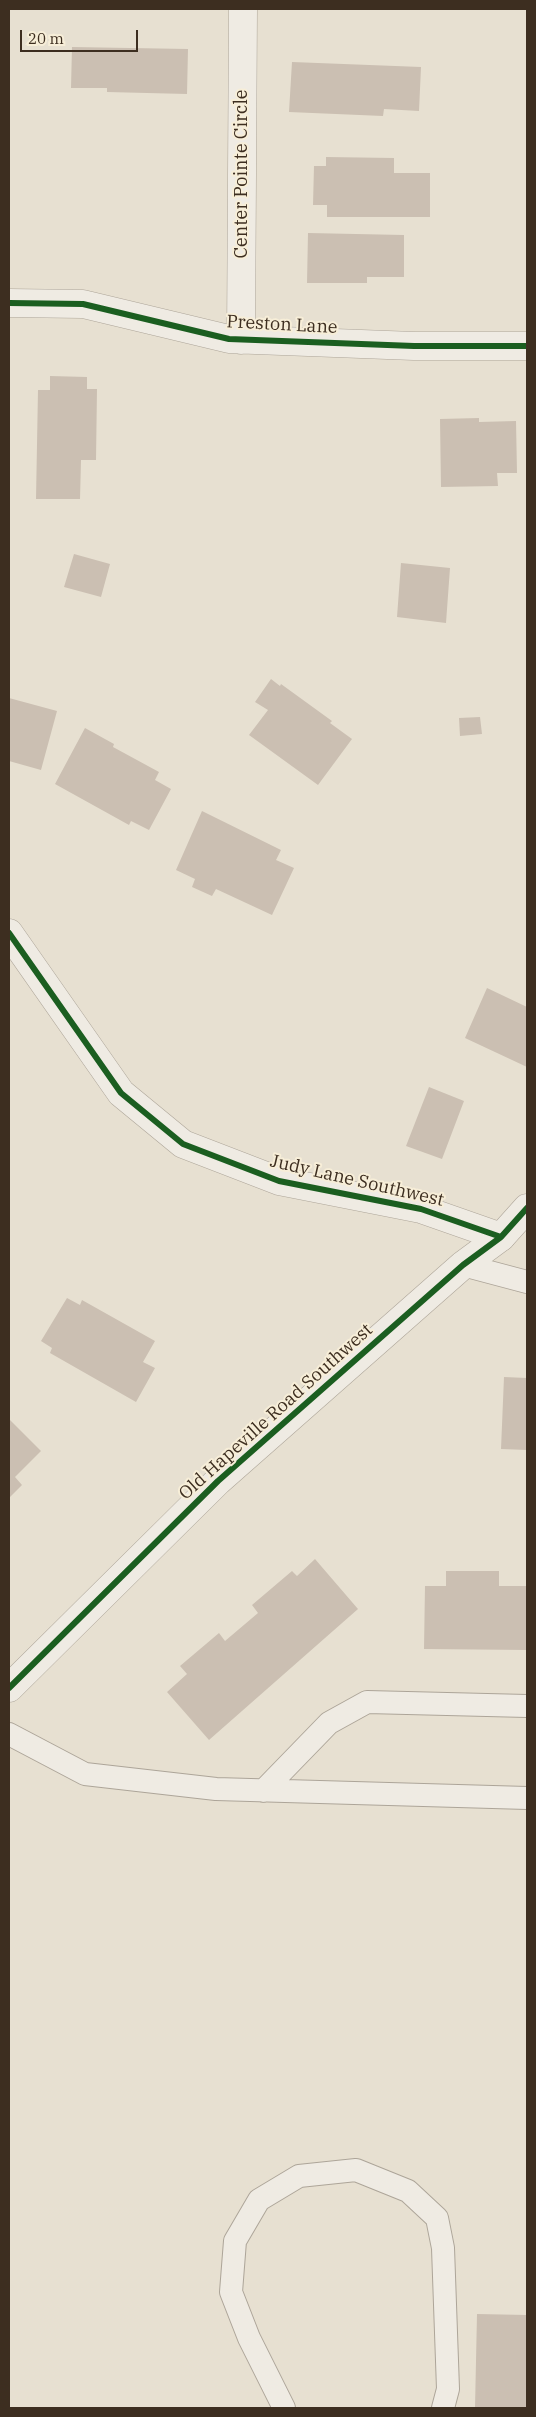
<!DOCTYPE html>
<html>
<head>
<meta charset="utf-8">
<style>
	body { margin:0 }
	#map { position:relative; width:536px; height:2417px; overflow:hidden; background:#e7e0d1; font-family:"IBM Plex Serif",serif }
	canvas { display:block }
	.frame { position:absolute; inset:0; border:10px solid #3d2e20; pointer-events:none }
	.scale { position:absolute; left:20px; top:30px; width:118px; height:22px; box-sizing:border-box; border:2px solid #3d2e20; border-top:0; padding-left:6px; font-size:15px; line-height:18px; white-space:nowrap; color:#3d2e20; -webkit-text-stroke:4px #f7eed8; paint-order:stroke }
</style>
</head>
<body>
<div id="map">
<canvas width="536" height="2417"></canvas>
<div class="frame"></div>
<div class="scale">20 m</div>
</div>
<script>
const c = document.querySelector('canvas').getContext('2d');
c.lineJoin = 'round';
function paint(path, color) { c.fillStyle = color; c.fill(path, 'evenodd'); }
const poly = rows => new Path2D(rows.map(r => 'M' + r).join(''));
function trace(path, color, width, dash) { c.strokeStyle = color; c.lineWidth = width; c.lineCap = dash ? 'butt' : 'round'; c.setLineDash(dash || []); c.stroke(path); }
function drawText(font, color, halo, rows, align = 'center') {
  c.font = font + ' "IBM Plex Serif",serif'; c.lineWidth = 4; c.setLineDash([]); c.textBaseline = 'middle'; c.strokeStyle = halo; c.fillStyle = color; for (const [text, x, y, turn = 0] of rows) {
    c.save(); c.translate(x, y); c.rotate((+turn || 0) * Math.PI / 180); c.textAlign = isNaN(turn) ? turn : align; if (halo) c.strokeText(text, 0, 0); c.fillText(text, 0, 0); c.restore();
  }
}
const building = poly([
	[72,47,188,49,187,94,107,92,107,88,71,88],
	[292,62,421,67,419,111,384,109,383,116,289,112],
	[326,157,394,158,394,173,430,173,430,217,327,217,327,205,313,205,314,166,326,166],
	[308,233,404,235,404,277,367,277,367,283,307,283],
	[50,376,87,377,87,389,97,389,96,460,81,460,80,499,36,499,38,390,50,390],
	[479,418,479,422,516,421,517,473,497,473,498,486,441,487,440,419],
	[74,554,110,564,101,597,64,587],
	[401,563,450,568,446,623,397,617],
	[271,679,280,686,281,684,332,721,330,723,352,739,318,785,249,735,268,710,255,702],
	[9,698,57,711,41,770,9,761],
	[480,717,482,734,460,736,459,718],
	[85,728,114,744,113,747,159,772,155,780,171,789,149,830,131,821,129,825,55,784],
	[202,811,281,850,276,860,294,868,272,915,216,889,212,896,192,887,195,879,176,870],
	[487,988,527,1007,527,1067,465,1038],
	[429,1087,464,1101,442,1159,406,1146],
	[67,1298,80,1305,82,1300,155,1341,143,1362,155,1368,136,1402,50,1353,52,1348,41,1341],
	[504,1377,527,1378,527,1450,501,1449],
	[9,1419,41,1451,15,1477,22,1485,9,1498],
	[315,1559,358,1609,209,1740,167,1692,187,1674,180,1666,219,1633,225,1641,258,1613,252,1605,292,1571,297,1576],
	[446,1571,499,1571,499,1586,527,1586,527,1650,424,1649,425,1586,446,1586],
	[477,2314,527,2315,527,2408,475,2408]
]);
const service = poly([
	[463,1265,527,1282],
	[9,1734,85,1774,216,1789,527,1798],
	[263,1791,329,1723,367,1702,527,1706],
	[284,2408,249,2338,231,2292,235,2241,259,2200,299,2176,356,2170,408,2191,437,2218,443,2248,448,2389,443,2408]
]);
const minor = poly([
	[9,303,83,304,229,339,414,346,527,346],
	[241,340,243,9],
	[9,933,121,1093,183,1144,279,1181,421,1209,501,1237]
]);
const tertiary = poly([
	[9,1688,218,1481,463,1265,501,1237,527,1208]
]);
const cycleway = poly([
	[9,303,83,304,229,339,414,346,527,346],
	[9,933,121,1093,183,1144,279,1181,421,1209,501,1237],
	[9,1688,218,1481,463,1265,501,1237,527,1208]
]);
const streetNames = [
	["Center Pointe Circle",242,174,-90],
	["Preston Lane",282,325,3],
	["Judy Lane Southwest",357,1181,13],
	["Old Hapeville Road Southwest",276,1412,-42]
];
paint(building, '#cbbfb2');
trace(service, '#ada599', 24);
trace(minor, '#ada599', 29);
trace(tertiary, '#ada599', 29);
trace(service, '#efebe3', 22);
trace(minor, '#efebe3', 28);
trace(tertiary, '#efebe3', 28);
trace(cycleway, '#1b5e20', 6);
drawText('18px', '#3d2e20', '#f7eed8', streetNames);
</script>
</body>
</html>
